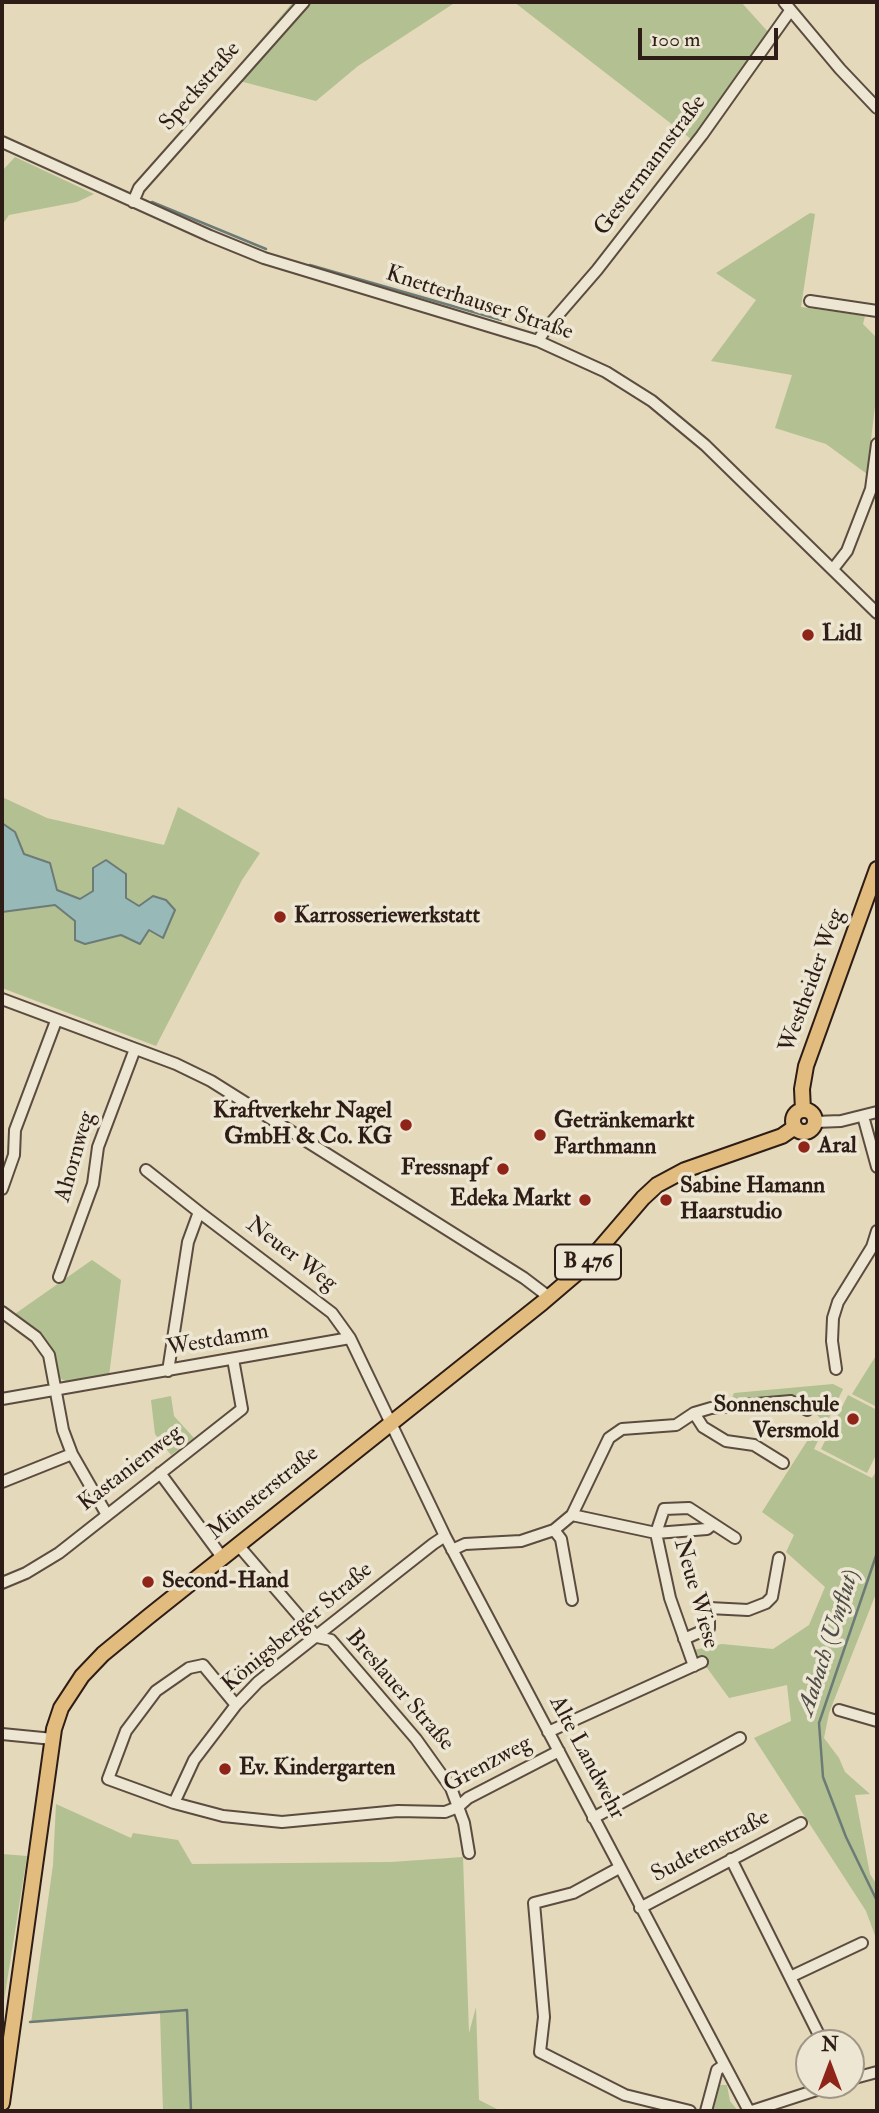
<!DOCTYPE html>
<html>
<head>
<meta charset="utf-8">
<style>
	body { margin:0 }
	#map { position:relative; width:879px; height:2113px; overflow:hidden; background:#e4d9bb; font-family:"IM FELL Double Pica",serif }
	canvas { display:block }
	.frame { position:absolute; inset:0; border:4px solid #2d1d16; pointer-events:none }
	.north { position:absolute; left:795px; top:2029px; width:70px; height:70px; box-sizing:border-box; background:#ede6d3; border:2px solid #a09687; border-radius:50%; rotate:0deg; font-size:19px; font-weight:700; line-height:28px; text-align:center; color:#2d1d16 }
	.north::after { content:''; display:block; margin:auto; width:24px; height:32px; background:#8f2418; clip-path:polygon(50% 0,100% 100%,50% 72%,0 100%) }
	.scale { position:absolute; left:638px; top:28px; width:140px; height:32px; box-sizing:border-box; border:4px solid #2d1d16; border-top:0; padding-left:9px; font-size:21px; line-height:24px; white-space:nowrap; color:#2d1d16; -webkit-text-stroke:5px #ede6d3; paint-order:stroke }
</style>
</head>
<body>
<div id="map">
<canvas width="879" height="2113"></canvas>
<div class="frame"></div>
<div class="north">N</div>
<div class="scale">100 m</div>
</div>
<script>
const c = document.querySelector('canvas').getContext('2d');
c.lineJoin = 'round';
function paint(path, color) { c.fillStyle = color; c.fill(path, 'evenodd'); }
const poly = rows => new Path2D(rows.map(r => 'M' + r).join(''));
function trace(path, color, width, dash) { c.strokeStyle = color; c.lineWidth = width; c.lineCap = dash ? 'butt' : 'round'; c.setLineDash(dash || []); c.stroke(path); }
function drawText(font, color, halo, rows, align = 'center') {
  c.font = font + ' "IM FELL Double Pica",serif'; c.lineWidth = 7; c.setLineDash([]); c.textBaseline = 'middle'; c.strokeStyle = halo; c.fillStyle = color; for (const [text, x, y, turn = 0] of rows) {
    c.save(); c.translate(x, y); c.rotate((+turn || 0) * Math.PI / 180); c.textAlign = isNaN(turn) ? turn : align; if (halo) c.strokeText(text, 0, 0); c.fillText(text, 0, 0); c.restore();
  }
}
const green = poly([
	[293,2,456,2,358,66,316,101,228,78],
	[514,2,741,2,770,34,691,139],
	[15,157,94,194,77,202,9,215,2,225,2,171],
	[810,213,815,214,801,307,865,316,863,324,877,338,877,389,867,474,826,444,775,428,792,375,711,361,756,300,716,273],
	[2,797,47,818,164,845,178,807,260,853,242,880,156,1046,2,988,2,912,55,905,75,921,85,944,121,935,140,944,148,930,163,938,166,900,153,896,139,906,126,898,94,869,94,891,80,899,57,890,50,864,24,854,15,832,2,823],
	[92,1260,121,1280,109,1376,68,1382,59,1378,48,1346,24,1321,12,1316],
	[877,1354,877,1407,852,1394],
	[833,1384,843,1389,814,1449,872,1478,877,1470,877,1591,829,1713,824,1738,839,1758,845,1772,870,1794,855,1795,870,1874,877,1885,877,1941,866,1911,754,1738,791,1721,787,1685,729,1698,694,1650,722,1644,773,1649,809,1625,825,1587,786,1552,794,1535,762,1512,821,1419,812,1410,792,1399,730,1403,734,1393],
	[848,1395,877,1410,877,1453,867,1473,821,1449],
	[171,1396,174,1416,194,1438,171,1455,155,1434,151,1400],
	[56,1804,131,1838,133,1833,178,1840,192,1864,391,1862,463,1857,469,2033,476,2007,479,2100,501,2111,163,2111,160,2013,31,2023,53,1865],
	[2,1854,27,1856,2,2013],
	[720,2085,727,2085,730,2101,738,2111,713,2111]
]);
const water = poly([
	[2,823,15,832,24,854,50,863,57,890,80,899,93,891,93,868,106,860,126,874,126,898,139,906,153,896,166,900,175,910,163,938,149,930,140,944,121,935,85,944,75,940,75,921,55,905,2,912,2,823]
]);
const stream = poly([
	[152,202,266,249],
	[310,265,501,320],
	[877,1553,819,1723,823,1777,846,1837,877,1901],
	[30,2022,187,2010,191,2111],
	[2,2023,5,2023]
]);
const minor = poly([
	[784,2,840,69,877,108],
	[2,142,210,236,264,258,538,341,606,372,652,401,705,445,877,613],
	[133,202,139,188,304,2],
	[810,301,877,311],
	[538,341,545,330,597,270,702,135,790,11],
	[833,569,847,551,871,489,877,444],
	[2,999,176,1064,211,1081,524,1278,549,1297],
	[863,1116,877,1167],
	[815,1122,841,1121,877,1112],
	[146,1170,199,1212],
	[2,1189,14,1155,15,1130,56,1021],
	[59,1277,93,1184,98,1147,135,1049],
	[2,1312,36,1337,49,1355,63,1430,72,1454,107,1515],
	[836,1369,832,1341,833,1318,838,1302,872,1247,877,1231],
	[168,1371,188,1242,199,1212,332,1313,350,1338],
	[2,1399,350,1338,445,1536,749,2111],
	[694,1413,711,1408,791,1401,807,1410],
	[160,1473,222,1557],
	[2,1482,72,1454],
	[572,1515,656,1533,670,1598,694,1666],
	[713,1524,707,1529,656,1533,664,1509,689,1508,735,1538],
	[554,1530,561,1539,572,1600],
	[238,1545,317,1637,331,1640,416,1739,451,1788,464,1823,469,1853],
	[452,1550,465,1544,521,1541,554,1530,572,1515,609,1438,622,1429,676,1425,694,1413,703,1427,726,1441,754,1445,783,1463],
	[2,1583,26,1573,59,1553,242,1409,233,1359],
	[684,1639,709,1628,709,1608,748,1610,766,1603,772,1597,779,1558],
	[236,1705,203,1665,189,1668,156,1691,126,1731,108,1779,174,1803,223,1816,282,1822,398,1811,445,1812,458,1807,468,1798,559,1751],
	[839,1710,877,1721],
	[548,1732,702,1662],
	[2,1734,53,1739],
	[174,1803,194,1760,236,1705,258,1682,433,1544,445,1536],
	[593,1818,740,1738],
	[731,1859,823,2043],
	[619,1868,573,1893,534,1903,544,2017,540,2052,625,2095,690,2111],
	[640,1908,801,1823],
	[790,1977,862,1943],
	[851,2079,877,2072],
	[706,2111,717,2070,723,2066],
	[752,2111,832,2085]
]);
const major = poly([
	[803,1110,802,1089,806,1066,877,869],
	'793 1121a11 11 0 1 1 22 0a11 11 0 1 1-22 0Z',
	[2,2103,54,1729,61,1708,82,1676,103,1654,148,1617,542,1303,583,1268,643,1198,657,1185,685,1170,782,1136,795,1127]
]);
const markers = [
	[808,635,7,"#8f2418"],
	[280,917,7,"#8f2418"],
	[406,1125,7,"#8f2418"],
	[540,1135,7,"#8f2418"],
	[804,1147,7,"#8f2418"],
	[503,1169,7,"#8f2418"],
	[585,1200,7,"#8f2418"],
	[666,1200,7,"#8f2418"],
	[853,1419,7,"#8f2418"],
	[148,1582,7,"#8f2418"],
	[225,1769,7,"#8f2418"]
];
const shields = [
	[588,1262,66]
];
const shieldNames = [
	["B 476",588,1262]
];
const streetNames = [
	["Speckstraße",201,87,-49],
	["Gestermannstraße",651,166,-53],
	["Knetterhauser Straße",479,304,18],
	["Westheider Weg",813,981,-70],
	["Ahornweg",76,1157,-74],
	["Neuer Weg",291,1255,37],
	["Westdamm",218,1341,-10],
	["Kastanienweg",131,1469,-38],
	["Münsterstraße",264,1494,-39],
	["Neue Wiese",695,1594,74],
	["Königsberger Straße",298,1628,-40],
	["Breslauer Straße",399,1691,49],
	["Alte Landwehr",586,1758,62],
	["Grenzweg",488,1765,-28],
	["Sudetenstraße",711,1847,-28]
];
const poiNames = [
	["Lidl",822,635],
	["Karrosseriewerkstatt",294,917],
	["Kraftverkehr Nagel",392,1112,"right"],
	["GmbH & Co. KG",392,1138,"right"],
	["Getränkemarkt",554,1122],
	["Farthmann",554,1148],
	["Aral",818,1147],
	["Fressnapf",489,1169,"right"],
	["Sabine Hamann",680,1187],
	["Haarstudio",680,1213],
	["Edeka Markt",571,1200,"right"],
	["Sonnenschule",839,1406,"right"],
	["Versmold",839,1432,"right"],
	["Second-Hand",162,1582],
	["Ev. Kindergarten",239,1769]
];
const waterNames = [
	["Aabach (Umflut)",830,1643,-72]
];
paint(green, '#b2c092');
paint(water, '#97b9b7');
trace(water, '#6d7b77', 2);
trace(stream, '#6d7b77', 2.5);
trace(minor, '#5b4c3f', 14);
trace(major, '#2d1d16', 18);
trace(minor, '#ede6d3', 10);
trace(major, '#e2bc7e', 14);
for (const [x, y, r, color] of markers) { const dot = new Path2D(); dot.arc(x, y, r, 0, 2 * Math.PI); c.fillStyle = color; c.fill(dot); trace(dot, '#ede6d3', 2.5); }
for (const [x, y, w] of shields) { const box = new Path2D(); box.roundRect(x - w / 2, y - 17.5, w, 35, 5); c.fillStyle = '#ede6d3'; c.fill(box); trace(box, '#2d1d16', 2); }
drawText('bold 21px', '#2d1d16', null, shieldNames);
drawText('23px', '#2d1d16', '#ede6d3', streetNames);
drawText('bold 23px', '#2d1d16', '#ede6d3', poiNames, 'left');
drawText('italic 24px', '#4d4c46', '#ede6d3', waterNames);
</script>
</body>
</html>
